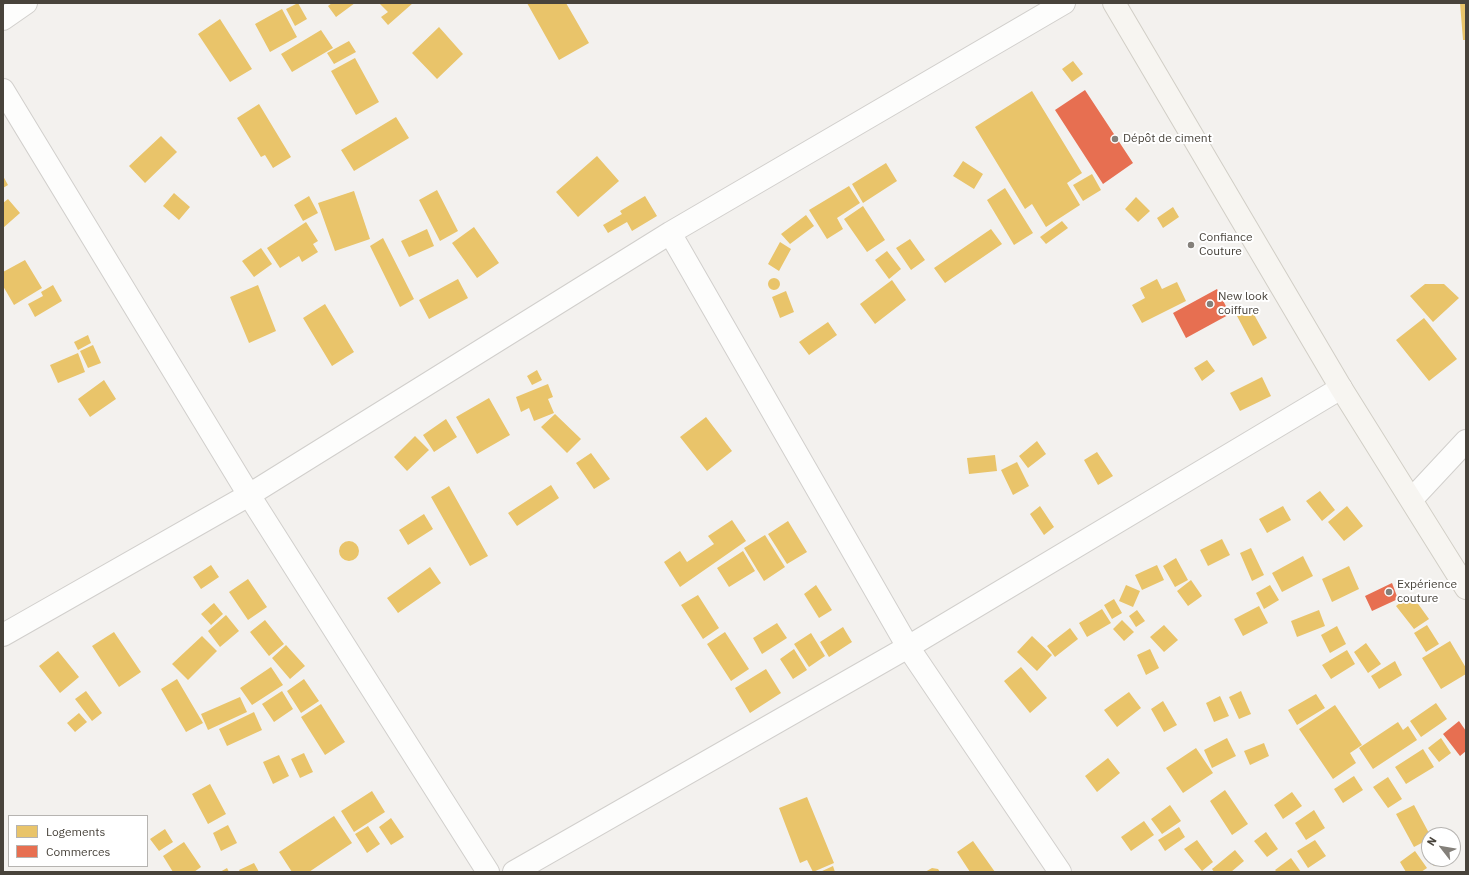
<!DOCTYPE html>
<html>
<head>
<meta charset="utf-8">
<style>
	body { margin:0 }
	#map { position:relative; width:1469px; height:875px; overflow:hidden; background:#f3f1ee; font-family:"IBM Plex Sans",sans-serif }
	canvas { display:block }
	.frame { position:absolute; inset:0; border:4px solid #48433b; pointer-events:none }
	.legend { position:absolute; left:8px; top:815px; width:140px; height:52px; box-sizing:border-box; background:#fff; border:1px solid #b6b4b1; margin:0; padding:5px 7px; list-style:none; font-size:12px; color:#48433b }
	.legend li { display:flex; align-items:center; gap:8px; height:20px }
	.legend b { width:20px; border:1px solid #b6b4b1 }
	.north { position:absolute; left:1421px; top:827px; width:40px; height:40px; box-sizing:border-box; background:#fff; border:1px solid #b6b4b1; border-radius:50%; rotate:301deg; font-size:11px; font-weight:700; line-height:16px; text-align:center; color:#48433b }
	.north::after { content:''; display:block; margin:auto; width:14px; height:18px; background:#84807a; clip-path:polygon(50% 0,100% 100%,50% 72%,0 100%) }
</style>
</head>
<body>
<div id="map">
<canvas width="1469" height="875"></canvas>
<div class="frame"></div>
<ul class="legend">
<li><b style="height:11px;background:#e9c46a"></b>Logements</li>
<li><b style="height:11px;background:#e76f51"></b>Commerces</li>
</ul>
<div class="north">N</div>
</div>
<script>
const c = document.querySelector('canvas').getContext('2d');
c.lineJoin = 'round';
function paint(path, color) { c.fillStyle = color; c.fill(path, 'evenodd'); }
const poly = rows => new Path2D(rows.map(r => 'M' + r).join(''));
function trace(path, color, width, dash) { c.strokeStyle = color; c.lineWidth = width; c.lineCap = dash ? 'butt' : 'round'; c.setLineDash(dash || []); c.stroke(path); }
function drawText(font, color, halo, rows, align = 'center') {
  c.font = font + ' "IBM Plex Sans",sans-serif'; c.lineWidth = 4; c.setLineDash([]); c.textBaseline = 'middle'; c.strokeStyle = halo; c.fillStyle = color; for (const [text, x, y, turn = 0] of rows) {
    c.save(); c.translate(x, y); c.rotate((+turn || 0) * Math.PI / 180); c.textAlign = isNaN(turn) ? turn : align; if (halo) c.strokeText(text, 0, 0); c.fillText(text, 0, 0); c.restore();
  }
}
const homes = poly([
	[298,3,307,19,295,26,286,9],
	[332,3,355,3,336,17,328,6],
	[379,3,413,3,388,25,381,17,388,12],
	[527,3,566,3,589,43,559,60],
	[1460,3,1466,3,1466,40,1463,40],
	[282,9,297,37,270,52,255,24],
	[220,19,252,69,230,82,198,34],
	[439,27,463,54,437,79,412,53],
	[321,30,333,48,292,72,281,54],
	[349,41,356,52,334,64,327,53],
	[355,58,379,102,356,115,331,71],
	[1073,61,1083,74,1072,82,1062,69],
	[1032,91,1082,173,1067,183,1080,205,1046,227,1032,204,1025,209,975,127],
	[259,104,291,157,273,168,265,155,261,157,237,118],
	[396,117,409,138,354,171,341,150],
	[161,136,177,152,145,183,129,166],
	[597,156,619,181,578,217,556,192],
	[963,161,983,174,974,189,953,176],
	[886,163,897,181,863,203,852,184],
	[1092,174,1101,190,1083,201,1073,185],
	[3,176,8,185,3,188],
	[849,186,860,203,837,218,843,229,827,239,809,210],
	[1005,188,1033,233,1014,245,987,200],
	[437,190,458,231,440,241,419,200],
	[354,191,370,239,335,251,318,203],
	[174,193,190,207,179,220,163,206],
	[309,196,318,213,303,221,294,205],
	[645,196,657,216,632,231,627,222,608,233,603,225,622,214,620,211],
	[1136,197,1150,211,1138,222,1125,209],
	[8,199,20,213,3,228,3,203],
	[863,206,885,240,867,252,844,219],
	[1173,207,1179,217,1163,228,1157,218],
	[806,215,814,226,790,244,781,234],
	[1062,221,1068,228,1046,244,1040,237],
	[306,222,318,241,313,244,318,252,302,262,299,256,280,268,267,248],
	[474,227,499,263,477,278,452,243],
	[427,229,434,246,409,257,401,241],
	[991,229,1002,244,945,283,934,268],
	[383,238,414,299,400,307,370,246],
	[910,239,925,260,911,270,896,248],
	[780,242,791,249,779,271,768,264],
	[261,248,272,264,254,277,242,261],
	[887,251,901,269,889,279,875,260],
	[25,260,42,288,14,305,3,286,3,272],
	'768 284a6 6 0 1 1 12 0a6 6 0 1 1-12 0Z',
	[458,279,468,298,429,319,419,300],
	[1157,279,1162,289,1177,282,1186,301,1142,323,1132,305,1145,298,1140,288],
	[892,280,906,300,875,324,860,304],
	[1425,284,1444,284,1459,298,1433,322,1410,296],
	[53,285,62,301,35,317,28,304,43,296,41,292],
	[258,285,276,331,249,343,230,297],
	[786,291,794,312,780,318,772,297],
	[325,304,354,352,332,366,303,318],
	[1251,309,1267,338,1253,346,1237,316],
	[1424,318,1457,359,1429,381,1396,340],
	[828,322,837,335,809,355,799,342],
	[88,335,91,343,78,350,74,342],
	[93,345,101,363,88,368,80,351],
	[78,353,85,372,58,383,50,365],
	[1207,360,1215,371,1202,381,1194,368],
	[537,370,542,380,532,385,527,376],
	[1262,377,1271,396,1240,411,1230,393],
	[104,380,116,399,90,417,78,399],
	[548,384,553,397,548,399,554,413,534,421,529,408,521,412,516,397],
	[489,398,510,435,477,454,456,417],
	[555,414,581,439,567,453,541,427],
	[706,417,732,451,707,471,680,437],
	[446,419,457,437,434,452,423,435],
	[415,436,429,450,407,471,394,457],
	[1037,441,1046,454,1028,468,1019,456],
	[1097,452,1113,476,1098,485,1084,460],
	[591,453,610,479,594,489,576,463],
	[995,455,997,471,969,474,967,458],
	[1017,462,1029,486,1013,495,1001,470],
	[551,485,559,498,517,526,508,513],
	[449,486,488,556,470,566,431,497],
	[1320,491,1335,510,1322,521,1306,501],
	[1040,506,1054,527,1044,535,1030,514],
	[1283,506,1291,520,1267,533,1259,519],
	[1347,506,1363,526,1344,541,1328,522],
	[424,514,433,529,408,545,399,530],
	[732,520,746,541,680,587,664,562,680,551,687,562,714,544,708,536],
	[788,521,807,552,787,564,768,534],
	[765,535,785,567,764,581,744,548],
	[1222,539,1230,555,1208,566,1200,550],
	'339 551a10 10 0 1 1 20 0a10 10 0 1 1-20 0Z',
	[1251,548,1264,575,1252,581,1240,553],
	[743,551,755,571,729,587,717,568],
	[1303,556,1313,576,1282,592,1272,573],
	[1176,558,1188,580,1175,587,1163,566],
	[211,565,219,577,201,589,193,577],
	[1157,565,1164,580,1142,590,1135,575],
	[1349,566,1359,589,1332,602,1322,579],
	[430,567,441,583,398,613,387,598],
	[248,579,267,607,248,620,229,592],
	[1191,580,1202,596,1188,606,1177,591],
	[816,585,832,610,819,618,804,594],
	[1126,585,1140,591,1133,607,1119,601],
	[1270,585,1279,600,1264,609,1256,593],
	[1411,594,1429,619,1414,629,1396,606],
	[698,595,719,628,703,639,681,605],
	[1114,599,1122,613,1112,619,1104,605],
	[214,603,223,614,211,625,201,614],
	[1259,606,1268,623,1243,636,1234,619],
	[1102,609,1111,623,1087,637,1079,623],
	[1137,610,1145,621,1136,627,1129,616],
	[1319,610,1325,626,1297,637,1291,621],
	[226,615,239,631,220,647,208,631],
	[265,620,284,644,269,656,250,632],
	[1122,620,1134,632,1124,641,1113,629],
	[777,623,787,638,762,654,753,638],
	[1164,625,1178,640,1164,652,1150,637],
	[1427,625,1439,644,1426,652,1414,633],
	[1337,626,1346,644,1330,653,1321,635],
	[843,627,852,642,829,657,820,642],
	[1070,628,1078,639,1055,657,1047,646],
	[114,632,141,672,119,687,92,646],
	[725,632,749,669,731,681,707,644],
	[811,633,825,656,809,667,794,644],
	[202,636,217,651,188,680,172,664],
	[1032,636,1052,655,1037,671,1017,652],
	[1450,641,1466,668,1466,674,1441,689,1422,658],
	[1366,643,1381,664,1368,673,1354,652],
	[286,645,305,666,290,679,272,658],
	[794,649,807,670,793,679,780,659],
	[1150,649,1159,668,1146,675,1137,655],
	[1347,650,1355,664,1331,679,1322,665],
	[58,651,79,677,60,693,39,666],
	[1395,661,1402,675,1379,689,1371,676],
	[271,667,283,685,252,705,240,688],
	[1021,667,1047,698,1030,713,1004,681],
	[766,669,781,693,750,713,735,688],
	[177,679,203,723,186,732,161,689],
	[304,679,319,701,301,713,287,691],
	[86,691,102,713,92,721,75,699],
	[282,691,293,709,274,722,262,704],
	[1241,691,1251,714,1239,719,1229,697],
	[1129,692,1141,708,1117,727,1104,710],
	[1316,694,1325,708,1297,725,1288,710],
	[1220,696,1229,716,1214,722,1206,703],
	[240,697,247,712,208,730,201,714],
	[1163,701,1177,725,1164,732,1151,709],
	[1436,703,1447,719,1421,737,1410,721],
	[321,704,345,742,325,755,301,717],
	[1335,705,1362,745,1350,753,1356,763,1333,779,1299,729],
	[254,712,262,730,227,746,219,729],
	[79,713,87,722,75,732,67,723],
	[1398,722,1403,730,1408,726,1417,740,1373,769,1359,748],
	[1227,738,1236,756,1212,768,1204,750],
	[1441,738,1451,753,1439,762,1428,748],
	[1264,743,1269,756,1250,765,1244,751],
	[1196,748,1213,773,1183,793,1166,768],
	[1423,749,1434,767,1406,784,1395,767],
	[304,753,313,772,300,778,291,759],
	[279,755,289,776,273,784,263,762],
	[1108,758,1120,773,1097,792,1085,776],
	[1354,776,1363,790,1343,803,1334,789],
	[1388,777,1402,799,1388,808,1373,787],
	[210,784,226,814,208,824,192,794],
	[1225,790,1248,824,1232,835,1210,801],
	[372,791,385,812,354,832,341,811],
	[1292,792,1302,806,1283,819,1274,805],
	[807,797,834,863,813,872,807,860,800,863,779,808],
	[1170,805,1181,821,1162,834,1151,819],
	[1414,805,1430,835,1429,839,1414,847,1396,814],
	[1314,810,1325,828,1306,840,1295,823],
	[334,816,352,843,309,872,292,872,279,852],
	[391,818,404,837,391,845,379,827],
	[1144,821,1154,835,1131,851,1121,837],
	[228,825,237,843,221,851,213,833],
	[368,826,380,844,367,853,355,834],
	[1179,827,1185,837,1165,851,1158,840],
	[165,829,173,842,159,851,150,839],
	[1266,832,1278,849,1267,857,1254,841],
	[1197,840,1213,862,1202,871,1184,849],
	[1315,840,1326,856,1308,868,1297,851],
	[973,841,995,872,970,872,957,852],
	[184,842,201,867,194,872,173,872,163,856],
	[1429,846,1429,859,1443,859,1434,866,1422,852],
	[1235,850,1244,861,1231,872,1214,872,1212,869],
	[1415,851,1427,868,1421,872,1406,872,1400,862],
	[1291,858,1301,872,1277,872,1275,870],
	[254,863,259,872,240,872,239,870],
	[833,866,835,872,820,872],
	[227,868,229,872,220,872],
	[932,868,938,869,940,872,925,872]
]);
const shops = poly([
	[1085,90,1133,163,1103,184,1055,110],
	[1217,289,1230,314,1186,338,1173,313],
	[1392,583,1398,599,1372,611,1365,596],
	[1459,721,1466,731,1466,751,1460,756,1443,734]
]);
const minor = poly([
	[3,19,26,3],
	[3,90,249,495,488,872],
	[670,233,908,647,1060,872],
	[1412,499,1466,441],
	[3,635,249,495,670,233,1064,3],
	[514,872,908,647,1341,388]
]);
const secondary = poly([
	[1114,3,1341,388,1466,588]
]);
const markers = [
	[1115,139,4,"#84807a"],
	[1191,245,4,"#84807a"],
	[1210,304,4,"#84807a"],
	[1389,592,4,"#84807a"]
];
const poiNames = [
	["Dépôt de ciment",1123,139],
	["Confiance",1199,238],
	["Couture",1199,252],
	["New look",1218,297],
	["coiffure",1218,311],
	["Expérience",1397,585],
	["couture",1397,599]
];
paint(homes, '#e9c46a');
paint(shops, '#e76f51');
trace(minor, '#d1cfcc', 24);
trace(secondary, '#d1cec6', 24);
trace(minor, '#fdfdfc', 22);
trace(secondary, '#f7f5f1', 22);
for (const [x, y, r, color] of markers) { const dot = new Path2D(); dot.arc(x, y, r, 0, 2 * Math.PI); c.fillStyle = color; c.fill(dot); trace(dot, '#fff', 1.5); }
drawText('12px', '#48433b', '#fff', poiNames, 'left');
</script>
</body>
</html>
